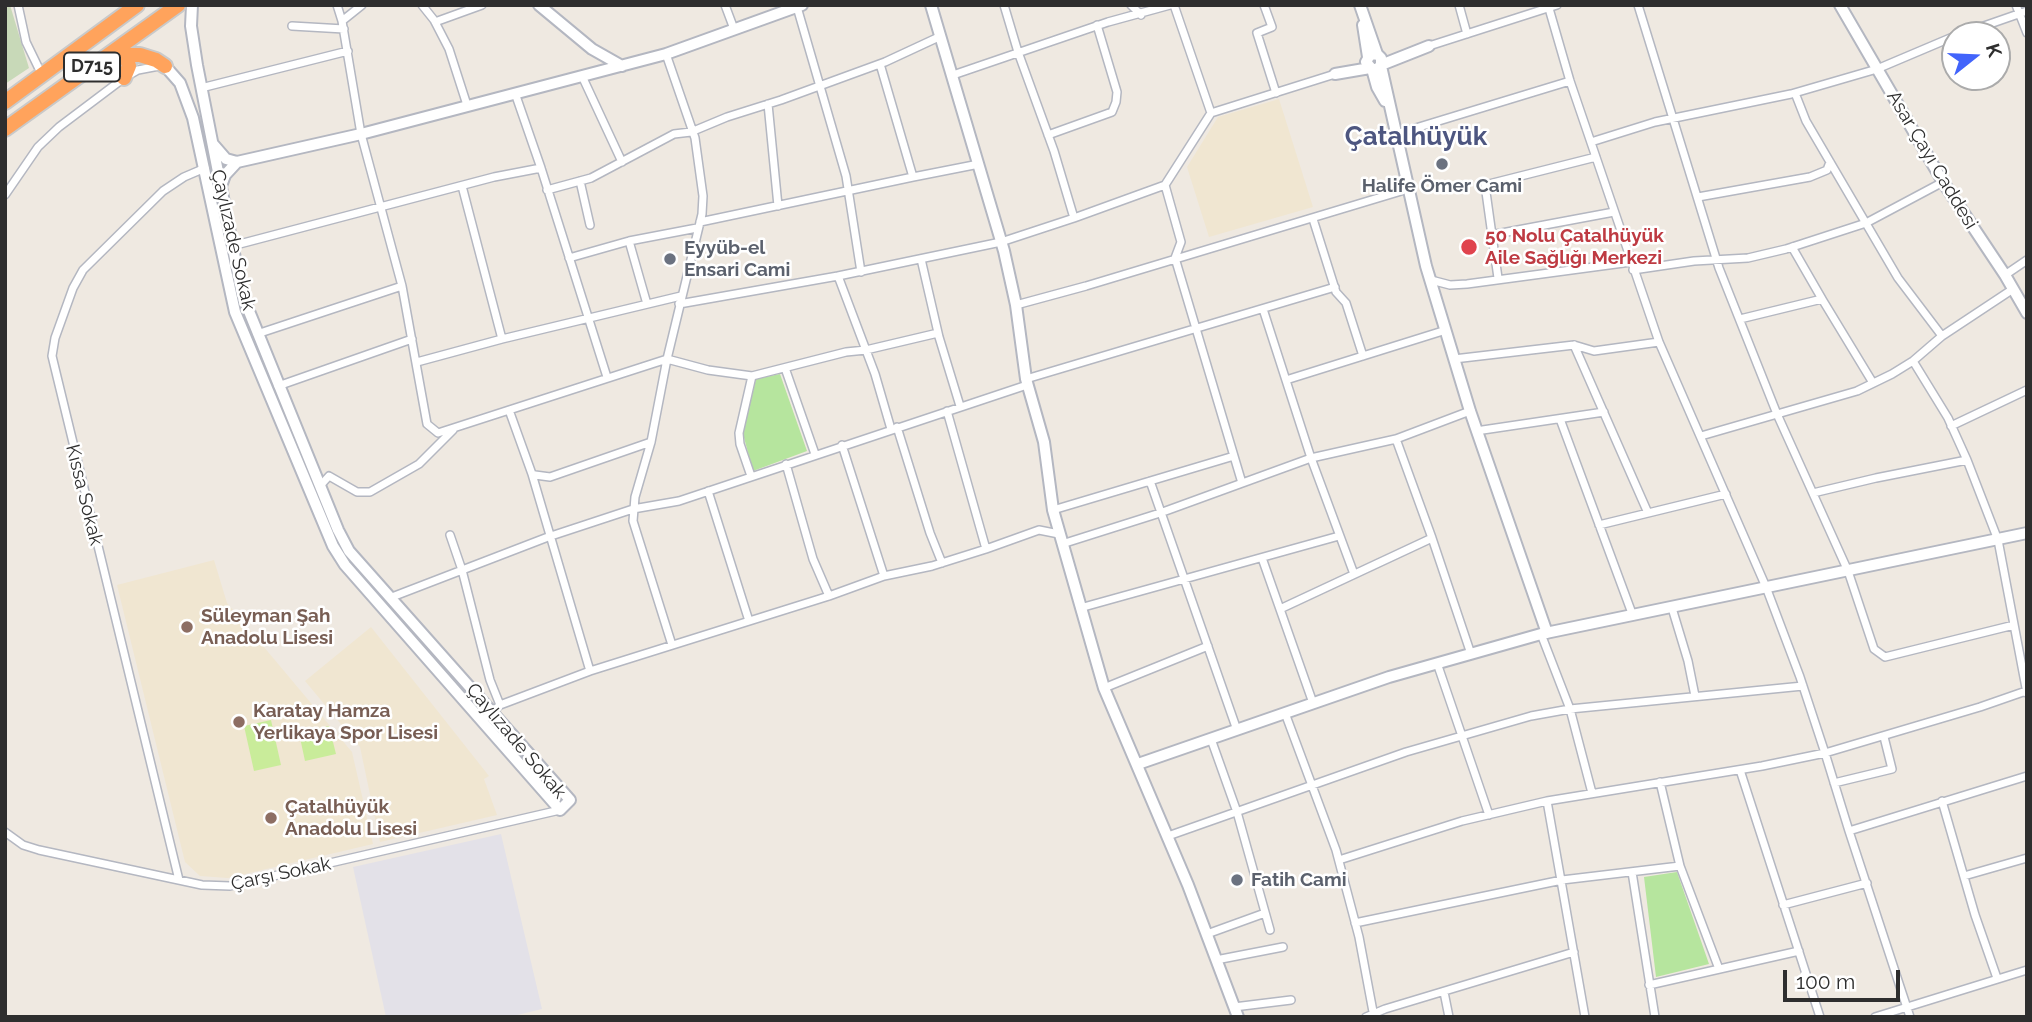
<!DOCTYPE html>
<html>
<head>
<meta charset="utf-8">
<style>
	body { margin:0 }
	#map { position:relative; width:2032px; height:1022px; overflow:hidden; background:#efe9e1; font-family:Raleway,sans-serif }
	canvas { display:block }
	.frame { position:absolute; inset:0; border:7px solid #2e2e2e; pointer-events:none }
	.north { position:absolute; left:1941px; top:21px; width:70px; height:70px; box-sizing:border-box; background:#fff; border:2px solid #ababab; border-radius:50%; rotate:72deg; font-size:19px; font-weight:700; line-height:28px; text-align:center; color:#2e2e2e }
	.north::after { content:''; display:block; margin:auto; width:24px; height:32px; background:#4264fb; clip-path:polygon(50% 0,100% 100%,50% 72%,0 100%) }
	.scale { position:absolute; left:1783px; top:970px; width:117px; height:32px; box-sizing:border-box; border:4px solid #2e2e2e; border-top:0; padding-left:9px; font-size:21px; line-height:24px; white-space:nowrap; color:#2e2e2e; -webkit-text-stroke:5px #fff; paint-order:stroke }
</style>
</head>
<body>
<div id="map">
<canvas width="2032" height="1022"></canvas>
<div class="frame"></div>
<div class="north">K</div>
<div class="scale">100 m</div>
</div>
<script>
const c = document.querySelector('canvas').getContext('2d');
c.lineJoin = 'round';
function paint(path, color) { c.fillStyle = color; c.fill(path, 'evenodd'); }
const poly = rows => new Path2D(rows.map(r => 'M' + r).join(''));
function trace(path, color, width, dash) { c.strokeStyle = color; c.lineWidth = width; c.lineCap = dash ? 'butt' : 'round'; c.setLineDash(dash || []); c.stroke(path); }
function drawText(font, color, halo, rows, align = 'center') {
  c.font = font + ' Raleway,sans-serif'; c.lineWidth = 5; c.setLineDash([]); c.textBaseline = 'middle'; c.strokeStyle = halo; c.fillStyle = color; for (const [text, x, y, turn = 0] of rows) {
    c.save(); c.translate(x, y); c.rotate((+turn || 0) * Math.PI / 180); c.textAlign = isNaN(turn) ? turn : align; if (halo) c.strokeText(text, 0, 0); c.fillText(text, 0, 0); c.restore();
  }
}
const industrial = poly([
	[501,834,542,1009,509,1017,386,1017,353,867]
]);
const education = poly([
	[1279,99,1313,207,1209,237,1187,167,1218,117],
	[214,560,227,603,352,752,373,844,228,878,200,876,185,862,117,585],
	[371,627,489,776,484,779,497,815,380,842,360,747,305,681]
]);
const green = poly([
	[780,374,807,451,753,471,743,434,756,379],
	[1677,872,1709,964,1656,977,1644,877]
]);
const cemetery = poly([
	[5,5,10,5,29,68,5,84]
]);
const pitch = poly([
	[271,720,281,765,254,771,244,726],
	[329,726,336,754,305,761,299,733]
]);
const street = poly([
	[18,5,26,42,42,75],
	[337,5,342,21],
	[362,5,342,21,361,134,402,286],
	[422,5,434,20,449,49,467,105],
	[725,5,734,29],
	[1131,5,1141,15],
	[1174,5,1211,113],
	[1264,5,1272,27,1257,33,1276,93],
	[1459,5,1467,34],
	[1548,5,1570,81,1659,342,1766,587,1800,677,1825,753,1980,707,2026,691],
	[1638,5,1719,268,1777,414,1848,571,1874,649,1885,657,2014,625],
	[2016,5,2027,33],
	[797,7,846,176,861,272],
	[435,22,482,5],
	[292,26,344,29],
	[1958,35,2027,11],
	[1429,46,1557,5],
	[666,54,695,138,703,196,702,214,667,359,708,370,752,376,846,352,866,350,938,333],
	[880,64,913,177,979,164],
	[953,75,1108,22,1170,5],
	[582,76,622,162],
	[201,88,348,51],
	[515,93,541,168],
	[768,104,778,206],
	[1396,134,1570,81],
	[1048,135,1112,112,1116,102,1117,92,1097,25],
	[1591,142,1655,122,1791,94,1877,69,1955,36],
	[580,181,590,225],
	[1165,185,1181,242,1175,258,1242,483],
	[462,186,502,339,681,296],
	[547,190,591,178,674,134,691,132,727,117,781,100,885,62,941,36],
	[5,195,38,147,59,127,124,78,138,70,159,66],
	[1698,197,1810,177,1827,170,1830,162],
	[1074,218,1165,185,1211,113,1335,74],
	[1313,219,1336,292,1346,303,1363,356],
	[700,222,913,177],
	[1491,235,1614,212],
	[629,241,647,304],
	[232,246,494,177,541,168,607,377],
	[1792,247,1822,299],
	[569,258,629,241,697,228],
	[921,259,939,337,960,406],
	[1633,270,1694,261,1748,258,1786,249,1866,223,1943,182],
	[2005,275,2027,260],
	[1498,278,1485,185,1596,157],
	[1431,280,1450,285,1467,284,1631,262],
	[679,304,838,276],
	[1016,305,1086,286,1408,189],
	[1263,309,1311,458,1354,574],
	[1740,319,1822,299,1873,383],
	[257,334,402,286,427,424,438,433,667,359,651,442,635,497,633,521,672,645],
	[1942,336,2013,289],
	[1574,345,1648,513],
	[1454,359,1574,345,1594,351,1659,342],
	[1913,361,1948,418,1967,460],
	[417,362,502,339],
	[785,368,815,454],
	[1026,379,1335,287],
	[1286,380,1446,330],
	[278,386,412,339],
	[509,410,532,474,535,475,550,477,651,442],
	[1560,419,1633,616],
	[1951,426,2027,390],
	[897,427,930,533,942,563],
	[891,429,875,374,838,276,1001,242,1074,218,1054,151,1018,52,1004,5],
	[1476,431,1604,412],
	[1701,436,1857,391,1892,374,1913,361,1942,336,1898,278,1806,121,1795,93],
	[1396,439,1432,538,1471,654],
	[842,445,884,576],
	[786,464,813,559,829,596],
	[532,474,590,671],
	[751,476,740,444,739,433,752,376],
	[1150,481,1237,730],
	[320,486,329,476,357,492,370,492,419,464,453,430],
	[708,491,749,621],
	[1813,493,1876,478,1967,460,1998,540,2027,693],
	[1053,510,1234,456],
	[1599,525,1726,494],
	[450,535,462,570,490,680,500,705],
	[1062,544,1160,513,1311,458,1396,439,1470,411],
	[986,549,1039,530,1059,534],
	[1262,558,1313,703],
	[392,597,548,537,633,509,679,501,1027,385],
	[1080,608,1339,536],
	[1672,608,1688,661,1695,696],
	[1280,609,1432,538],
	[1541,634,1570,709,1803,686],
	[1437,663,1489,815],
	[1104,688,1208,646],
	[1285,713,1336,850,1359,937,1374,1017],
	[483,720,500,705,590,671,829,596,884,576,932,566,986,549,947,411],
	[1211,739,1237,812,1270,930],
	[1740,770,1820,1017],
	[1660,782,1680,866,1719,969],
	[1834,783,1892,769,1884,737],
	[1942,801,1975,915,1997,978],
	[5,832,23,845,39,850,202,885,230,886,560,810],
	[1168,836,1406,752,1531,716,1570,709,1592,793],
	[1339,860,1462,821,1547,801],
	[1632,872,1655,1017],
	[1964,876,2027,858],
	[179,880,52,356,55,338,73,288,83,270,163,191,184,177,205,168],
	[1783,905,1867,883],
	[1355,923,1562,880,1680,866],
	[1207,934,1265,913],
	[1216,960,1283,947],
	[1649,985,1799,951],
	[1444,992,1449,1017],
	[1234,1007,1291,1000],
	[1366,1017,1385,1009,1574,952],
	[1585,1017,1547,801,1762,766,1825,753,1849,831],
	[1875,1017,2027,970],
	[1910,1017,1849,831,2027,776]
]);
const secondary = poly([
	[539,5,592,49,622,66],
	[931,5,1004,251,1016,305,1026,379,1044,442,1053,510,1104,688,1188,885,1238,1017],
	[1360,5,1377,54],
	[1840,5,1943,182,2005,275,2027,313],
	[1363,25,1368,57],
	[1381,65,1429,46],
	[165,66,180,83,193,118,235,312,333,546,345,565,560,810,570,800,349,551,338,530,242,294,197,65,191,26,192,5],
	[1381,66,1426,266,1470,411,1547,633],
	[1372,69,1377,69,1381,65,1381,58,1377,54,1370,55,1366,62,1372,69,1377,87,1385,101],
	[1335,74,1370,68],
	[213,144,226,159,237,162,225,175,221,186],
	[237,162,361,134,666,54,802,5],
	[1138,764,1389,677,1541,634,2027,533]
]);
const highway = poly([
	[116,55,119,55,127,60,129,66,124,78],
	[119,55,140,55,156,60,165,66],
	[5,102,137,5],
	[5,129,178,5]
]);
const markers = [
	[1442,164,7,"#6b7280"],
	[1469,247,9,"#e0444e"],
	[670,259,7,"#6b7280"],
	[187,627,7,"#8d6e63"],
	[239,722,7,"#8d6e63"],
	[271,818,7,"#8d6e63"],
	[1237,880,7,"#6b7280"]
];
const shields = [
	[92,67,56]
];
const shieldNames = [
	["D715",92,67]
];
const streetNames = [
	["Asar Çayı Caddesi",1932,160,59],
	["Çaylızade Sokak",233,240,77],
	["Kıssa Sokak",84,495,76],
	["Çaylızade Sokak",516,741,50],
	["Çarşı Sokak",281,874,-12]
];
const worshipNames = [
	["Halife Ömer Cami",1442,186,"center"],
	["Eyyüb-el",684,248],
	["Ensari Cami",684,270],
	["Fatih Cami",1251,880]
];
const healthNames = [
	["50 Nolu Çatalhüyük",1485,236],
	["Aile Sağlığı Merkezi",1485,258]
];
const educationNames = [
	["Süleyman Şah",201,616],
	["Anadolu Lisesi",201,638],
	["Karatay Hamza",253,711],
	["Yerlikaya Spor Lisesi",253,733],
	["Çatalhüyük",285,807],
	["Anadolu Lisesi",285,829]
];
const districtNames = [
	["Çatalhüyük",1416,137]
];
paint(industrial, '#e3e1e8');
paint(education, '#f0e6d1');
paint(green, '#b6e59e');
paint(cemetery, '#c8d9b8');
paint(pitch, '#c9ec9a');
trace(street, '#b4b7c1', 10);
trace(secondary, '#b4b7c1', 14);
trace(highway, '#c9c9c9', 18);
trace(street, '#fff', 7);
trace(secondary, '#fff', 10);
trace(highway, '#ffa35c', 14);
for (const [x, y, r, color] of markers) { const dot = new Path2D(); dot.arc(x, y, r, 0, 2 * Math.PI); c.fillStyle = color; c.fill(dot); trace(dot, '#fff', 2.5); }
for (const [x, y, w] of shields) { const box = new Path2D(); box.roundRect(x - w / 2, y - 14.5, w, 29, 5); c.fillStyle = '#fff'; c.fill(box); trace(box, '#2e2e2e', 2); }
drawText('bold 18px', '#2e2e2e', null, shieldNames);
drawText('19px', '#2e2e2e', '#fff', streetNames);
drawText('bold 19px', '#5b616d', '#fff', worshipNames, 'left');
drawText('bold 19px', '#be3a42', '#fff', healthNames, 'left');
drawText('bold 19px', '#785e54', '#fff', educationNames, 'left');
drawText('bold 26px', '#4d5680', '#fff', districtNames);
</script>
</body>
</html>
